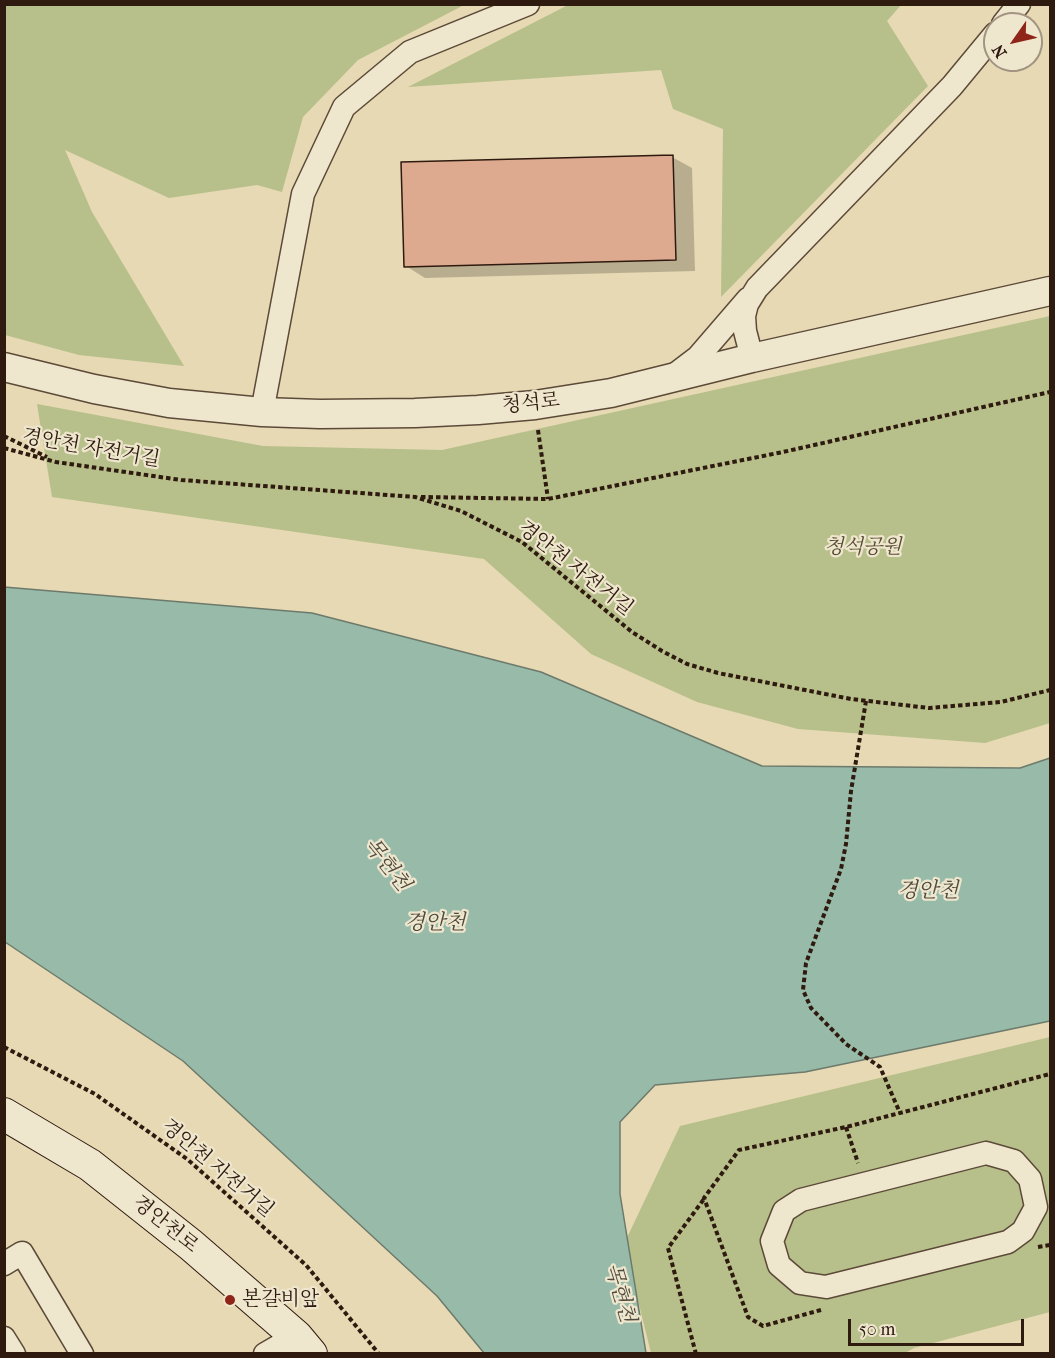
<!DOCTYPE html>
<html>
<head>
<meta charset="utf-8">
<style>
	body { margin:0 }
	#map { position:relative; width:1055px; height:1358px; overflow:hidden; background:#e6d9b3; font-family:"IM FELL French Canon",serif }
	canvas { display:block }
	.frame { position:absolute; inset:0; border:6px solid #2e1a0f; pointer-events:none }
	.north { position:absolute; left:983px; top:12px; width:60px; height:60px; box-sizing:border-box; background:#efe6ce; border:2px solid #a29482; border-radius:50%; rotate:236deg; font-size:16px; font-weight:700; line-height:24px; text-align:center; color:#2e1a0f }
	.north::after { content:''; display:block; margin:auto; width:21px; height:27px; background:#8f2418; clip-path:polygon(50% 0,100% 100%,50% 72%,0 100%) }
	.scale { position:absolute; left:848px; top:1319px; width:176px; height:27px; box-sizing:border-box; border:3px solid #2e1a0f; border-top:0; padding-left:8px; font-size:18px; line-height:21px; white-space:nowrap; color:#2e1a0f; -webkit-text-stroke:4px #efe6ce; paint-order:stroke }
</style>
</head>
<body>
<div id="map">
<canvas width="1055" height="1358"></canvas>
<div class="frame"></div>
<div class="north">N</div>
<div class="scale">50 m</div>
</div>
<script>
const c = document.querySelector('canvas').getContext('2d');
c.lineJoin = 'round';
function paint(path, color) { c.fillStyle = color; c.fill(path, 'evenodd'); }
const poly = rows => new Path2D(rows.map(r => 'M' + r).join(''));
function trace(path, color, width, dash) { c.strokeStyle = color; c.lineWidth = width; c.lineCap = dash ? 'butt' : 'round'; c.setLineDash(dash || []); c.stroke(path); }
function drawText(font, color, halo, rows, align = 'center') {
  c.font = font + ' "IM FELL French Canon","Noto Serif KR",serif'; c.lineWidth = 4.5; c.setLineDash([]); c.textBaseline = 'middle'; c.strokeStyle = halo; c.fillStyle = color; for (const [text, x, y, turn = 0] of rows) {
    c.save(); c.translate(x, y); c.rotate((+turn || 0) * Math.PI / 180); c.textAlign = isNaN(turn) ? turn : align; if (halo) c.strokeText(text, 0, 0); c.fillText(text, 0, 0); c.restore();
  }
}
const green = poly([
	[4,5,5,4,464,5,358,60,303,117,282,192,257,185,169,198,65,150,92,212,184,366,79,355,5,335],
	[568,5,901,5,887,21,928,86,721,297,723,129,673,109,661,70,408,87],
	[1050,316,1050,723,985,743,798,729,697,702,591,654,484,559,52,497,37,404,263,446,442,450],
	[1050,1037,1050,1312,914,1348,905,1353,651,1353,624,1244,680,1126]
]);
const water = poly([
	[4,587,312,613,541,672,762,766,1020,768,1050,758,1050,1021,805,1072,655,1085,620,1122,620,1194,646,1353,484,1353,437,1296,183,1061,5,942,4,587]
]);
const shadow = poly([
	[672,157,692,168,695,271,425,278,406,266]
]);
const building = poly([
	[673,155,676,260,404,267,401,162,673,155]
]);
const path = poly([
	[538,430,548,499],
	[4,436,47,457],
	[4,448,56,462,181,480,415,497,461,511,522,542,632,632,662,651,687,664,718,673,851,699,929,708,1001,702,1050,690],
	[421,497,548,499,783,452,1050,392],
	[866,701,851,791,846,844,841,869,806,963,803,990,811,1008,846,1044,880,1067,900,1113],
	[4,1047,95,1094,187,1159,306,1265,379,1354],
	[846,1127,858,1163],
	[1038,1247,1050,1245],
	[821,1310,763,1326,748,1317,704,1198,739,1150,846,1127,1050,1074],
	[696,1354,668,1248,704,1199]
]);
const minor = poly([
	[1003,24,1019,4],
	[752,358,745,331,744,316,747,304,757,288,952,86,995,34],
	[673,376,698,357,748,299],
	[262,412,303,194,344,107,410,52,528,4],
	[986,1153,1014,1161,1030,1179,1036,1207,1023,1231,1008,1242,826,1287,800,1283,779,1265,772,1241,784,1211,801,1200,986,1153],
	[4,1264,22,1253,82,1354],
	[4,1338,14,1354],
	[265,1354,296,1336]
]);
const tertiary = poly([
	[4,367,94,389,169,403,262,412,320,414,415,413,478,410,535,405,611,393,752,358,1050,291]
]);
const secondary = poly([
	[4,1114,90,1165,191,1245,296,1336,311,1354]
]);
const markers = [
	[230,1300,6,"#8f2418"]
];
const streetNames = [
	["청석로",531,404,-6],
	["경안천 자전거길",91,449,10],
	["경안천 자전거길",575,569,38],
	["경안천 자전거길",217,1169,40],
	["경안천로",165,1225,39]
];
const parkNames = [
	["청석공원",863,548]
];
const poiNames = [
	["본갈비앞",242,1300]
];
const waterNames = [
	["목현천",386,865,52],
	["경안천",928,892],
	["경안천",435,924],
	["목현천",619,1293,74]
];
paint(green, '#b7bf8b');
paint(water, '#97baa9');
trace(water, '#6d7a6b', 1.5);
paint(shadow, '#0003');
paint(building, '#ddaa90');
trace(building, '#2e1a0f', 1.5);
trace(minor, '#5c4a38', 25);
trace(tertiary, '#5c4a38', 31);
trace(secondary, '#2e1a0f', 34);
trace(path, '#2e1a0f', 4, [4.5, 3]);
trace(minor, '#efe6ce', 22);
trace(tertiary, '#efe6ce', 28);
trace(secondary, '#efe6ce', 32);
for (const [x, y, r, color] of markers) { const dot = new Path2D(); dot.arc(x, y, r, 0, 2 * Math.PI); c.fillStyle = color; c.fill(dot); trace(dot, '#efe6ce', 2); }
drawText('20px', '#2e1a0f', '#efe6ce', streetNames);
drawText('italic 20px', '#574c34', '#efe6ce', parkNames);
drawText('20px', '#2e1a0f', '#efe6ce', poiNames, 'left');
drawText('italic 21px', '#4e4a3d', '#efe6ce', waterNames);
</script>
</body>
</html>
